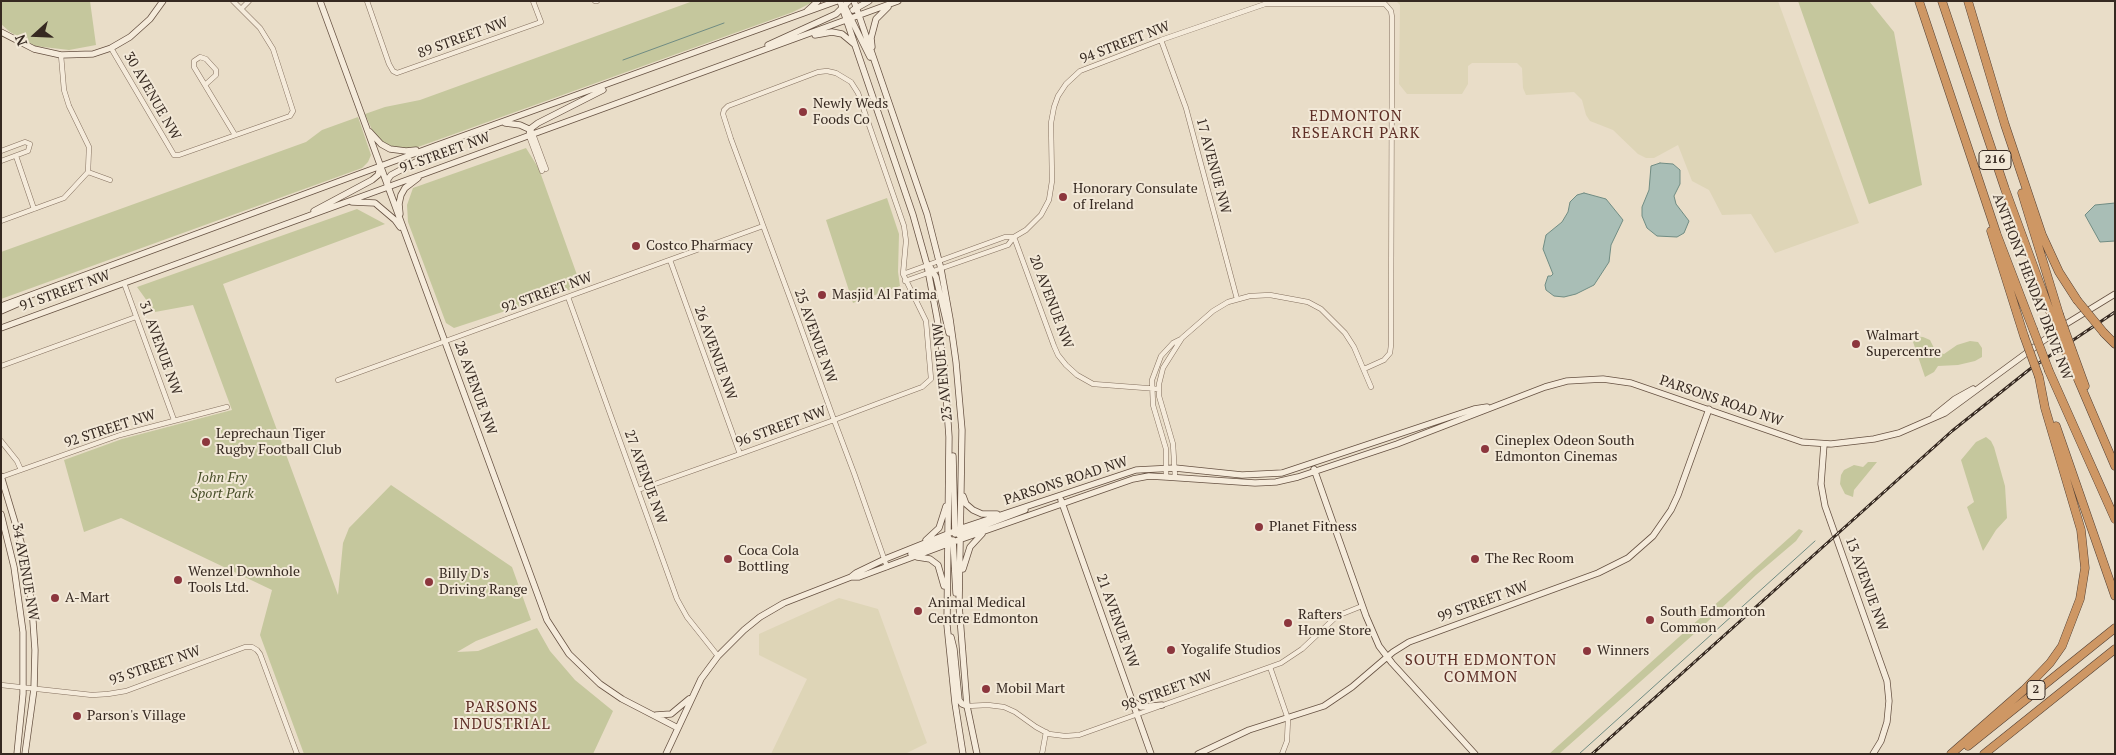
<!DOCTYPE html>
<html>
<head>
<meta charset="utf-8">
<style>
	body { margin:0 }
	#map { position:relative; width:2116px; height:755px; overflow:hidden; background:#e9ddc8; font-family:"PT Serif",serif }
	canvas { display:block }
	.frame { position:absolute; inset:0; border:2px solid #362921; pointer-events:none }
	.north { position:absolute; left:10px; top:10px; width:50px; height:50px; -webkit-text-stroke:4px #f2e8d7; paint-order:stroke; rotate:250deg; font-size:14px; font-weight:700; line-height:20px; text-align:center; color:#362921 }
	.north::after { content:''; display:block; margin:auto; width:18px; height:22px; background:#362921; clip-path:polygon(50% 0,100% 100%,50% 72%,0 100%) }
</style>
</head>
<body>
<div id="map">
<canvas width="2116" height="755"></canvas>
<div class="frame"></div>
<div class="north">N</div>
</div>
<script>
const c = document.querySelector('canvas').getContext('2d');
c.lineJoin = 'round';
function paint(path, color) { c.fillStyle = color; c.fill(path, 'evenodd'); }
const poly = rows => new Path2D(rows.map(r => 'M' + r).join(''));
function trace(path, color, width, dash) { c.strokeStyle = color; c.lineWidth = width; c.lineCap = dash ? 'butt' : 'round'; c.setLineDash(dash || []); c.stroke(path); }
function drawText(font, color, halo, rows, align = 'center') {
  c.font = font + ' "PT Serif",serif'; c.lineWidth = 4; c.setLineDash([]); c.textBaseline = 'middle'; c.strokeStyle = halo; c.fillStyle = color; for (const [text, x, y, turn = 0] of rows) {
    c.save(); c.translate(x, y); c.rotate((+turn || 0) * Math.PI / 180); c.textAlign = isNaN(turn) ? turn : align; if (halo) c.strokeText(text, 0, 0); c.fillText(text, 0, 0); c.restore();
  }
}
const farmland = poly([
	[1396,1,1778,1,1859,223,1775,253,1751,214,1722,215,1709,190,1692,181,1678,145,1654,158,1646,158,1638,154,1613,130,1590,121,1586,115,1582,100,1574,92,1526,95,1523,88,1522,68,1517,63,1472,63,1468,66,1468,84,1462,94,1407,94,1399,84,1400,5],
	[839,598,878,609,927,743,905,754,771,754,807,679,759,655,759,634]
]);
const green = poly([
	[1,1,90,1,96,45,69,50,35,46,10,32,1,24],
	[693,1,815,1,793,12,418,147,402,149,385,144,373,132,365,114,385,107,420,100],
	[1798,1,1869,1,1894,32,1922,185,1869,204],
	[358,117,371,155,368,162,362,168,1,299,1,252,306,142,322,130],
	[526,148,539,169,581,286,454,328,446,323,408,222,407,205,413,188],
	[887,198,899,234,898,272,900,286,853,303,826,220],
	[357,209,385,224,223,284,338,595,343,543,349,528,391,485,512,567,531,620,476,641,457,652,478,651,537,628,550,651,575,680,613,711,593,754,304,754,260,635,272,590,121,518,84,532,64,460,122,439,232,410,193,305,155,312,137,287],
	[1911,336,1923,337,1930,340,1936,352,1944,354,1957,345,1970,341,1978,342,1982,348,1982,357,1975,361,1958,365,1938,366,1934,372,1925,377],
	[1986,437,1991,441,1994,447,2005,486,2007,518,1996,530,1983,551,1967,507,1974,502,1961,460,1976,442],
	[1868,462,1877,462,1854,490,1853,497,1845,494,1840,484,1841,475,1844,470,1854,465,1863,467],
	[1799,529,1803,531,1796,541,1756,575,1704,625,1559,754,1549,754]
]);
const water = poly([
	[1660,163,1673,164,1680,170,1680,184,1674,196,1676,204,1689,221,1684,233,1677,237,1657,236,1647,228,1642,216,1642,207,1649,190,1651,166,1660,163],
	[1584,193,1606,199,1623,220,1611,245,1609,262,1594,285,1576,294,1564,297,1554,296,1546,290,1545,285,1548,276,1551,276,1553,274,1543,249,1546,235,1562,222,1568,212,1570,202,1577,195,1584,193],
	[2115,203,2115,241,2100,242,2085,215,2095,205,2115,203]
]);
const stream = poly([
	[623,60,724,23],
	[1579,754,1815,541]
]);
const street = poly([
	[367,1,389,64,393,71,397,73,541,22,533,1],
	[595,1,597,1],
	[241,9,249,1],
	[1161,40,1186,108,1237,299],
	[111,48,174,155,179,155,290,116,293,111,273,49,260,28,233,1],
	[205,85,216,75,216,70,206,59,200,57,194,61,194,67,235,135],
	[533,134,546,169],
	[529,136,542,171],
	[1,151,25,142,30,144,28,151,1,161],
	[16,156,34,209],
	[88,172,110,180],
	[1,221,64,198,88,172,89,147,69,106,64,90,61,55],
	[1014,237,1054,346,1058,355,1066,365,1077,375,1093,384,1159,389],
	[670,260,740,454],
	[903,274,1005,237,1014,237],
	[905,281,1008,245,1014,237,1026,230,1041,215,1049,200,1052,181,1051,123,1054,107,1058,96,1066,84,1080,71,1161,40,1265,4,1385,4,1391,11,1392,17,1391,345,1390,353,1384,360,1364,369],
	[124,283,174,420],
	[568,297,677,599,687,617,718,656],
	[1,366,136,317],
	[338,380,763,226],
	[1,441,17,461,21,470],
	[1,477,120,435,227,407],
	[1166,477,1166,449,1153,405,1152,380,1161,356,1173,343,1181,339],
	[1175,477,1173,444,1159,396,1159,384,1163,368,1182,338,1213,311,1228,302,1250,296,1270,295,1308,302,1321,309,1345,333,1354,347,1371,387],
	[638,490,740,454,834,420,879,403,922,387,931,379,926,321,903,274,906,241,904,226,858,93,851,82,836,73,827,71,818,72,728,106,724,110,723,114,731,139,797,317,834,420,854,473,887,567],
	[1270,667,1288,719,1287,741,1282,754],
	[1,685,92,695,108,694,126,691,245,647,252,647,257,650,260,654,297,754],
	[967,706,988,705,1004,707,1015,712,1036,727,1049,734,1065,736,1079,735,1281,663,1302,649,1337,616,1362,606],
	[1042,754,1046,732]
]);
const secondary = poly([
	[320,1,547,620,569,654,600,684,622,699,678,728],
	[840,1,913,215,927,265,937,318,944,364,949,437,947,625,955,703,963,754],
	[854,1,927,214,941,269,950,319,956,362,962,430,959,605,967,706,977,754],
	[844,5,870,57],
	[853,10,869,1],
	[807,11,818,1],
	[1,32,34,49,61,55,93,54,111,48,130,37,150,19,163,1],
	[815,35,832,32,842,34,854,44],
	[768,45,836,14,849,1],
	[872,47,871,38,876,19,888,7],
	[505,123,520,125,531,130],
	[370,132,381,144,390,149,406,151,416,150],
	[529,136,530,129,538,123,603,90],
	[387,186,388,179,391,175,452,143],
	[352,202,375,203,395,220,400,227],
	[314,211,372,180,378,175,380,168],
	[400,214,399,204,401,195,405,188,418,178],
	[927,265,930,267,936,277,949,333],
	[1,306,435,146,837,1],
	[1,311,24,301],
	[1,328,898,1],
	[1934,416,1955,399,1973,389],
	[1824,444,1821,484,1825,506,1887,681,1889,701,1887,722,1881,741,1873,754],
	[953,456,955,534],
	[1314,469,1366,616,1379,646,1392,663,1475,754],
	[1,476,23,549,32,607,35,650,34,689,25,754],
	[963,496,966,504,973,510,982,514,997,514],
	[1061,500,1151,754],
	[1,514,14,567,23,632,23,694,17,754],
	[959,535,1025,510],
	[926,540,939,528,946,506],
	[953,540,956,593],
	[911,554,949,538],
	[917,557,930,559,938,565,944,586],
	[963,569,970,547,982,534],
	[851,577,859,577,953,542,1133,479,1149,476,1166,477,1255,483,1276,482,1298,477,1397,444,1545,387,1567,381,1603,379,1631,383,1802,442,1831,444,1874,439,1899,433,1945,413,2066,324,2115,294],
	[951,637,954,649,959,700,962,704,967,706],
	[1134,702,1141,707,1162,705],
	[656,715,671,714,689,699],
	[666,754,701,679,718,656,744,630,760,617,784,603,851,577,856,573,885,559,965,527,1136,470,1175,468,1242,475,1282,473,1474,409,1487,407],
	[1198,754,1249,730,1324,706,1352,687,1393,652,1409,642,1598,573,1628,558,1653,536,1671,510,1678,495,1709,409]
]);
const highway = poly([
	[1919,1,1997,235,2033,329],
	[1942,1,2005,189,2052,317],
	[1968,1,2005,125,2042,235,2059,272,2077,300],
	[2022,193,2059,314],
	[1991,231,2024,336],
	[2104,333,2115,344],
	[2073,353,2085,386],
	[2068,356,2115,466],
	[2049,371,2115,519],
	[2056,426,2115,596],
	[1968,746,2115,628],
	[1951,754,2024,690,2050,663,2062,646,2080,599,2085,568,2081,530,2045,408,2039,377],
	[1984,754,2115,649]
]);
const rail = poly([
	[1592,754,1952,431,2030,369,2115,312]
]);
const highwayBridge = poly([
	[2077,300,2104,333],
	[2059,314,2073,353],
	[2052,317,2068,356],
	[2033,329,2049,371],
	[2024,336,2039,377]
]);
const markers = [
	[803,112,5,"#8c363d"],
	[1063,197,5,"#8c363d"],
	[636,246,5,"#8c363d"],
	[822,295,5,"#8c363d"],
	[1856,344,5,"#8c363d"],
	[206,442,5,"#8c363d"],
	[1485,449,5,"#8c363d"],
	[1259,527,5,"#8c363d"],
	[728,559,5,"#8c363d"],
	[1475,559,5,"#8c363d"],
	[178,580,5,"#8c363d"],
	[429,582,5,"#8c363d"],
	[55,598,5,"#8c363d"],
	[918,611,5,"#8c363d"],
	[1650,620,5,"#8c363d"],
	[1288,623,5,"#8c363d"],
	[1171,650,5,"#8c363d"],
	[1587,651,5,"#8c363d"],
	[986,689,5,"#8c363d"],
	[77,716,5,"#8c363d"]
];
const shields = [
	[1995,160,32],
	[2036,690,18]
];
const shieldNames = [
	["216",1995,160],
	["2",2036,690]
];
const streetNames = [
	["89 STREET NW",463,38,-20],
	["94 STREET NW",1125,43,-21],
	["30 AVENUE NW",152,96,60],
	["91 STREET NW",445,153,-20],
	["17 AVENUE NW",1213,166,75],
	["ANTHONY HENDAY DRIVE NW",2032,287,69],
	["91 STREET NW",65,291,-20],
	["92 STREET NW",547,293,-20],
	["20 AVENUE NW",1051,302,69],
	["25 AVENUE NW",815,336,70],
	["31 AVENUE NW",160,348,70],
	["26 AVENUE NW",715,353,70],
	["23 AVENUE NW",943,372,-96],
	["28 AVENUE NW",475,388,70],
	["PARSONS ROAD NW",1721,401,19],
	["96 STREET NW",781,427,-20],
	["92 STREET NW",110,429,-18],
	["27 AVENUE NW",645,477,70],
	["PARSONS ROAD NW",1066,481,-18],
	["34 AVENUE NW",25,572,80],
	["13 AVENUE NW",1866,584,70],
	["99 STREET NW",1483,602,-20],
	["21 AVENUE NW",1117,621,70],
	["93 STREET NW",155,666,-19],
	["98 STREET NW",1167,691,-20]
];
const poiNames = [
	["Newly Weds",813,104],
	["Foods Co",813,120],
	["Honorary Consulate",1073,189],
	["of Ireland",1073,205],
	["Costco Pharmacy",646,246],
	["Masjid Al Fatima",832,295],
	["Walmart",1866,336],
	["Supercentre",1866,352],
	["Leprechaun Tiger",216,434],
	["Rugby Football Club",216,450],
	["Cineplex Odeon South",1495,441],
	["Edmonton Cinemas",1495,457],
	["Planet Fitness",1269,527],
	["Coca Cola",738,551],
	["Bottling",738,567],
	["The Rec Room",1485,559],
	["Wenzel Downhole",188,572],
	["Tools Ltd.",188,588],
	["Billy D's",439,574],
	["Driving Range",439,590],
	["A-Mart",65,598],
	["Animal Medical",928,603],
	["Centre Edmonton",928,619],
	["South Edmonton",1660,612],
	["Common",1660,628],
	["Rafters",1298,615],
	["Home Store",1298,631],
	["Yogalife Studios",1181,650],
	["Winners",1597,651],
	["Mobil Mart",996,689],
	["Parson's Village",87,716]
];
const parkNames = [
	["John Fry",222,478],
	["Sport Park",222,494]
];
const neighbourhoodNames = [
	["EDMONTON",1356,117],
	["RESEARCH PARK",1356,134],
	["SOUTH EDMONTON",1481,661],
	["COMMON",1481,678],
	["PARSONS",502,708],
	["INDUSTRIAL",502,725]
];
paint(farmland, '#ded5b7');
paint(green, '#c5c79d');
paint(water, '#a9beb6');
trace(water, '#708c83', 1);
trace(stream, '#708c83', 1);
trace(street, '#84705f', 5.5);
trace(secondary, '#665142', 7);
trace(highway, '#523f33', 9);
trace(street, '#f5ebdb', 4.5);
trace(secondary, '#f5ebdb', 5.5);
trace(highway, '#ce9764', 8);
trace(rail, '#362921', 3);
trace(rail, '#f2e8d7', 1, [4]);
trace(highwayBridge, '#523f33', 9, []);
trace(highwayBridge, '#ce9764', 8);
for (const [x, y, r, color] of markers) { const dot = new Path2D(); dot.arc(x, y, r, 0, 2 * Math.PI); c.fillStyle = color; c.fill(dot); trace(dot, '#f2e8d7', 2); }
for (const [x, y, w] of shields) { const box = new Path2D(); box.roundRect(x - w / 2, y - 9.5, w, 19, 4); c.fillStyle = '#f2e8d7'; c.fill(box); trace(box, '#362921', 1); }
drawText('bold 12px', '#362921', null, shieldNames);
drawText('14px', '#362921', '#f2e8d7', streetNames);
drawText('14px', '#362921', '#f2e8d7', poiNames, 'left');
drawText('italic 14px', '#49502a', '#f2e8d7', parkNames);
c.letterSpacing = '1px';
drawText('15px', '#5d2d25', '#f2e8d7', neighbourhoodNames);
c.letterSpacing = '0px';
</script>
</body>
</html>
